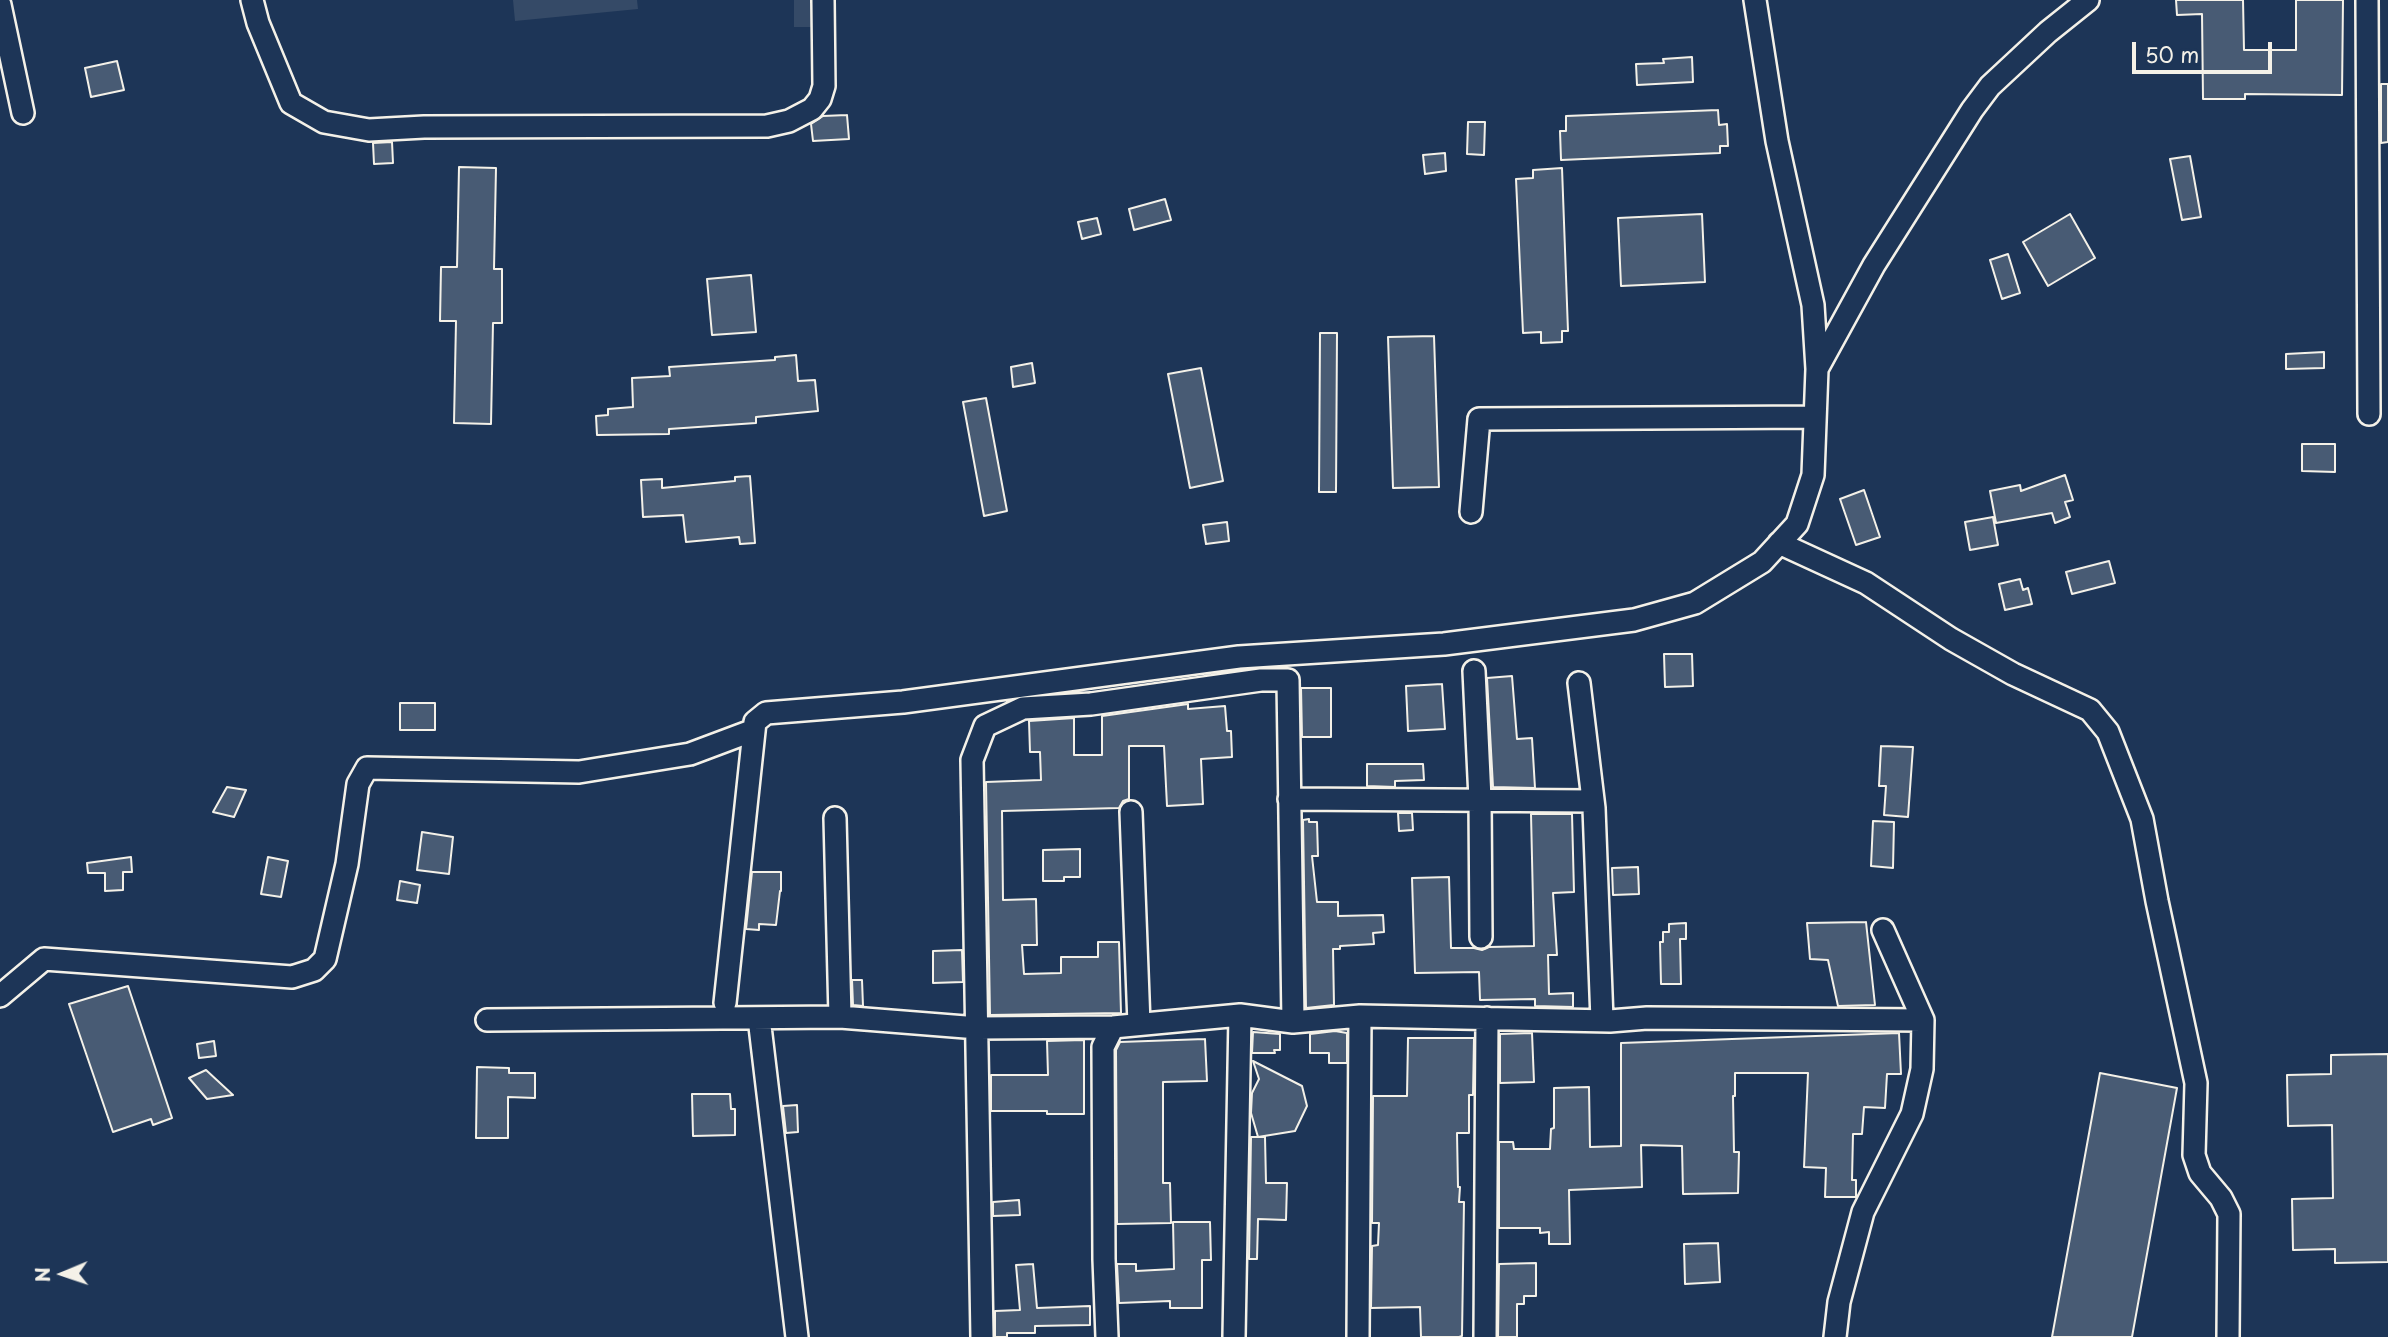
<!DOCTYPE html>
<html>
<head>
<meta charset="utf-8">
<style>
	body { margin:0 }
	#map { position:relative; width:2388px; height:1337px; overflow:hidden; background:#1d3557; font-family:"Playpen Sans",sans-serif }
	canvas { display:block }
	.north { position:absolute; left:28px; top:1239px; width:70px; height:70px; -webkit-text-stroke:5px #1d3557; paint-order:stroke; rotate:268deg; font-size:19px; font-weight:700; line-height:28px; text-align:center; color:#f4f1e8 }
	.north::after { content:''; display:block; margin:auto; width:24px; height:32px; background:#f4f1e8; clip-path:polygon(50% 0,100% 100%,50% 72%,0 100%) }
	.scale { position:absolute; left:2132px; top:42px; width:140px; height:32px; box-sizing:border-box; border:4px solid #f4f1e8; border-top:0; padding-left:9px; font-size:21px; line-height:24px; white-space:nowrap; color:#f4f1e8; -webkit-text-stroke:5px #1d3557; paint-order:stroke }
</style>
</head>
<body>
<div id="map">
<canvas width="2388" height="1337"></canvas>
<div class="north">N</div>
<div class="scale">50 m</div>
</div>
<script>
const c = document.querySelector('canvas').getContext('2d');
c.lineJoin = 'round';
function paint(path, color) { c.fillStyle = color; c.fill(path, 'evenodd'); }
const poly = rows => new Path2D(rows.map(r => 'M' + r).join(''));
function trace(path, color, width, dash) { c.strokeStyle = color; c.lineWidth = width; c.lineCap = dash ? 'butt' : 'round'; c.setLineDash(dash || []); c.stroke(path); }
const green = poly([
	[513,0,637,0,638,9,515,21],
	[794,0,810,0,811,27,794,27]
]);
const building = poly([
	[2176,0,2243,0,2244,50,2296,50,2296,0,2343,0,2342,95,2245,94,2245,99,2203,99,2202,14,2177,15,2176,0],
	[1692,57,1693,82,1637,85,1636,64,1664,63,1663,59,1692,57],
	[117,61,124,90,91,97,85,68,117,61],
	[2381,84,2388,84,2388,142,2381,143,2381,84],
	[1718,110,1719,125,1727,124,1728,146,1720,146,1720,153,1561,160,1560,131,1566,131,1566,116,1718,110],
	[847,115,849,139,813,141,811,124,823,116,847,115],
	[1468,122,1485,122,1484,155,1467,154,1468,122],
	[392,142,393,163,374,164,373,143,392,142],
	[1445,153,1446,171,1425,174,1423,155,1445,153],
	[2190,156,2201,217,2182,220,2170,159,2190,156],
	[459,167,496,168,494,269,502,269,502,323,493,323,491,424,454,423,456,321,440,321,441,267,457,267,459,167],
	[1562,168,1568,331,1562,331,1562,342,1541,343,1541,332,1523,333,1516,179,1533,178,1533,170,1562,168],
	[1165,199,1171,220,1134,230,1129,209,1165,199],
	[1702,214,1705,282,1621,286,1618,218,1702,214],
	[2070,214,2095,258,2048,286,2023,242,2070,214],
	[1097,218,1101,234,1082,239,1078,222,1097,218],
	[2008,254,2020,293,2002,299,1990,260,2008,254],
	[751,275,756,332,712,335,707,279,751,275],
	[1320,333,1337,333,1336,492,1319,492,1320,333],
	[1434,336,1439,487,1393,488,1388,337,1434,336],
	[2324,352,2324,368,2286,369,2286,354,2324,352],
	[796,355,798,381,815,380,818,411,756,417,756,423,669,429,669,434,597,435,596,416,608,415,608,409,633,407,632,378,670,376,669,367,775,360,775,357,796,355],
	[1032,363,1035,383,1013,387,1011,367,1032,363],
	[1201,368,1223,481,1190,488,1168,374,1201,368],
	[986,398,1007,511,984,516,963,402,986,398],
	[2302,444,2335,444,2335,472,2302,471,2302,444],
	[2065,475,2073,500,2065,502,2070,517,2055,523,2052,513,1996,523,1990,491,2020,485,2021,491,2065,475],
	[750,476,755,543,740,544,739,537,686,542,683,515,643,517,641,480,662,479,662,488,735,481,735,477,750,476],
	[1864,490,1880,537,1856,545,1840,499,1864,490],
	[1993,517,1998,545,1970,550,1965,522,1993,517],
	[1227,522,1229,541,1206,544,1203,525,1227,522],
	[2109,561,2115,583,2072,594,2066,572,2109,561],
	[2020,579,2023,590,2028,588,2032,604,2005,610,1999,584,2020,579],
	[1664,654,1692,654,1693,686,1665,687,1664,654],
	[1512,676,1517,739,1532,738,1535,788,1493,787,1487,678,1512,676],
	[1442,684,1445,729,1408,731,1406,686,1442,684],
	[1301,688,1331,688,1331,737,1302,737,1301,688],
	[400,703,435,703,435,730,400,730,400,703],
	[1188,704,1188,709,1225,706,1227,731,1231,731,1232,757,1201,759,1203,804,1167,806,1164,746,1129,746,1129,799,1123,801,1119,808,1002,811,1003,900,1036,899,1037,945,1022,945,1024,974,1061,973,1061,957,1098,957,1098,942,1119,942,1121,1013,990,1015,986,782,1041,780,1040,752,1030,752,1029,721,1074,718,1074,755,1102,755,1102,716,1188,704],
	[1881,746,1913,747,1908,817,1884,815,1886,786,1879,786,1881,746],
	[1367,764,1423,764,1424,780,1395,781,1395,787,1367,786,1367,764],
	[227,787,246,790,234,817,213,812,227,787],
	[1398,813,1412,813,1413,830,1399,831,1398,813],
	[1531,814,1572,814,1574,892,1553,893,1557,955,1548,955,1549,994,1573,993,1573,1007,1535,1006,1535,999,1480,1000,1479,972,1415,973,1412,878,1449,877,1451,948,1474,948,1482,950,1489,947,1534,946,1531,814],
	[1309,819,1309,822,1317,822,1318,856,1312,856,1317,902,1338,902,1338,916,1383,915,1384,932,1373,933,1374,944,1340,946,1340,949,1333,949,1334,1005,1306,1008,1303,820,1309,819],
	[1873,821,1894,822,1893,868,1871,866,1873,821],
	[422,832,453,837,449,874,417,870,422,832],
	[1080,849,1080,877,1064,877,1064,881,1043,881,1043,850,1080,849],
	[131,857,132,872,123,872,123,890,105,891,105,873,88,873,87,863,131,857],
	[268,857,288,861,281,897,261,894,268,857],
	[1638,867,1639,894,1613,895,1612,868,1638,867],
	[752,872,781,872,781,891,780,891,776,925,759,924,759,930,746,929,752,872],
	[400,881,420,885,417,903,397,900,400,881],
	[1866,922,1875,1005,1838,1006,1828,960,1810,959,1807,923,1866,922],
	[1686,923,1686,939,1680,939,1681,984,1661,984,1660,942,1663,942,1663,932,1669,932,1669,924,1686,923],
	[962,950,963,982,933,983,933,951,962,950],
	[852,980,862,980,863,1006,853,1005,852,980],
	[128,986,172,1118,153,1125,151,1119,113,1132,69,1004,128,986],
	[1335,1031,1347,1033,1347,1063,1329,1063,1329,1053,1310,1053,1310,1034,1335,1031],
	[1253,1032,1280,1034,1280,1050,1274,1050,1275,1053,1252,1053,1253,1032],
	[1532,1033,1534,1082,1500,1083,1500,1034,1532,1033],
	[1899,1033,1901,1074,1887,1074,1885,1108,1864,1107,1862,1134,1853,1134,1852,1180,1856,1180,1856,1197,1825,1197,1826,1168,1804,1167,1808,1073,1735,1073,1735,1096,1733,1096,1734,1152,1739,1152,1738,1193,1683,1194,1682,1146,1641,1145,1642,1187,1569,1190,1570,1244,1549,1244,1549,1232,1540,1233,1540,1228,1499,1228,1499,1142,1513,1142,1514,1149,1550,1149,1551,1129,1554,1128,1554,1088,1589,1087,1590,1147,1621,1146,1621,1043,1899,1033],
	[1408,1038,1474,1038,1473,1095,1469,1095,1469,1133,1457,1133,1458,1187,1460,1187,1459,1202,1464,1202,1462,1336,1459,1337,1421,1337,1420,1307,1371,1308,1372,1246,1378,1245,1379,1223,1372,1223,1373,1096,1407,1096,1408,1038],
	[1205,1039,1207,1081,1163,1082,1163,1183,1170,1183,1171,1223,1117,1224,1116,1050,1120,1042,1205,1039],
	[1084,1040,1084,1114,1047,1114,1047,1111,991,1111,991,1075,1048,1075,1047,1041,1084,1040],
	[214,1041,216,1056,199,1058,197,1044,214,1041],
	[2388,1054,2388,1262,2335,1263,2335,1249,2293,1250,2292,1199,2333,1198,2332,1125,2288,1126,2287,1075,2331,1074,2331,1055,2388,1054],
	[1253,1061,1302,1086,1307,1106,1295,1131,1258,1137,1251,1113,1252,1093,1259,1079,1253,1061],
	[477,1067,509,1068,509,1073,535,1073,535,1098,508,1097,508,1138,476,1138,477,1067],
	[206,1070,233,1095,207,1099,189,1078,206,1070],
	[2100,1073,2177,1088,2132,1337,2052,1337,2100,1073],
	[692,1094,730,1094,731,1109,735,1109,735,1135,693,1136,692,1094],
	[797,1105,798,1132,786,1133,783,1106,797,1105],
	[1251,1137,1265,1137,1266,1183,1287,1183,1286,1220,1258,1219,1257,1259,1249,1259,1251,1137],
	[1019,1200,1020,1215,993,1216,993,1202,1019,1200],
	[1173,1222,1210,1222,1211,1260,1202,1260,1202,1308,1170,1308,1170,1301,1119,1303,1117,1264,1136,1264,1136,1271,1174,1269,1173,1222],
	[1718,1243,1720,1282,1685,1284,1684,1244,1718,1243],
	[1536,1263,1536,1296,1524,1296,1524,1304,1517,1304,1517,1337,1498,1337,1499,1264,1536,1263],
	[1033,1264,1037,1308,1090,1306,1090,1325,1035,1326,1035,1333,1007,1333,1007,1337,995,1337,995,1311,1020,1310,1016,1265,1033,1264]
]);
const minor = poly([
	[252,0,258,23,291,103,324,122,369,130,424,127,767,126,789,121,812,109,820,99,824,86,823,0],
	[2367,0,2369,414],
	[0,5,23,113],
	[1817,369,1874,265,1972,110,1990,86,2048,32,2088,0],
	[1471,512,1479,419,1815,417],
	[1779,543,1866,583,1951,639,2013,674,2090,710,2108,732,2142,819,2157,901,2196,1083,2194,1155,2200,1173,2221,1198,2229,1214,2228,1337],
	[1474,671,1480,799,1481,937],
	[1579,683,1594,808,1602,1020],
	[1289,799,1593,801],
	[1131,812,1139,1024],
	[835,818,840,1017],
	[0,996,44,959,292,977,314,970,325,959,347,864,358,784,367,768,579,772,690,754,754,730],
	[725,1003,755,722,766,713,903,702,1239,657,1444,644,1634,620,1695,603,1762,562,1797,524,1813,475,1817,369,1813,305,1777,141,1755,0],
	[759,1018,797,1337],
	[487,1020,840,1017,978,1028,1113,1027,1240,1015,1293,1022,1360,1016,1610,1021,1647,1018,1923,1020],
	[982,1337,972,760,985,726,1023,708,1091,704,1261,680,1288,680,1293,1022],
	[1107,1337,1104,1259,1103,1047,1113,1027],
	[1234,1337,1240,1015],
	[1358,1337,1360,1016],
	[1485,1337,1487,1018],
	[1835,1337,1839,1302,1863,1212,1912,1114,1922,1069,1923,1020,1883,930]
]);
paint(green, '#354a67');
paint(building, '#485b74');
trace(building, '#f4f1e8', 2);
trace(minor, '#f4f1e8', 26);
trace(minor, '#1d3557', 21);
</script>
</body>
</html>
